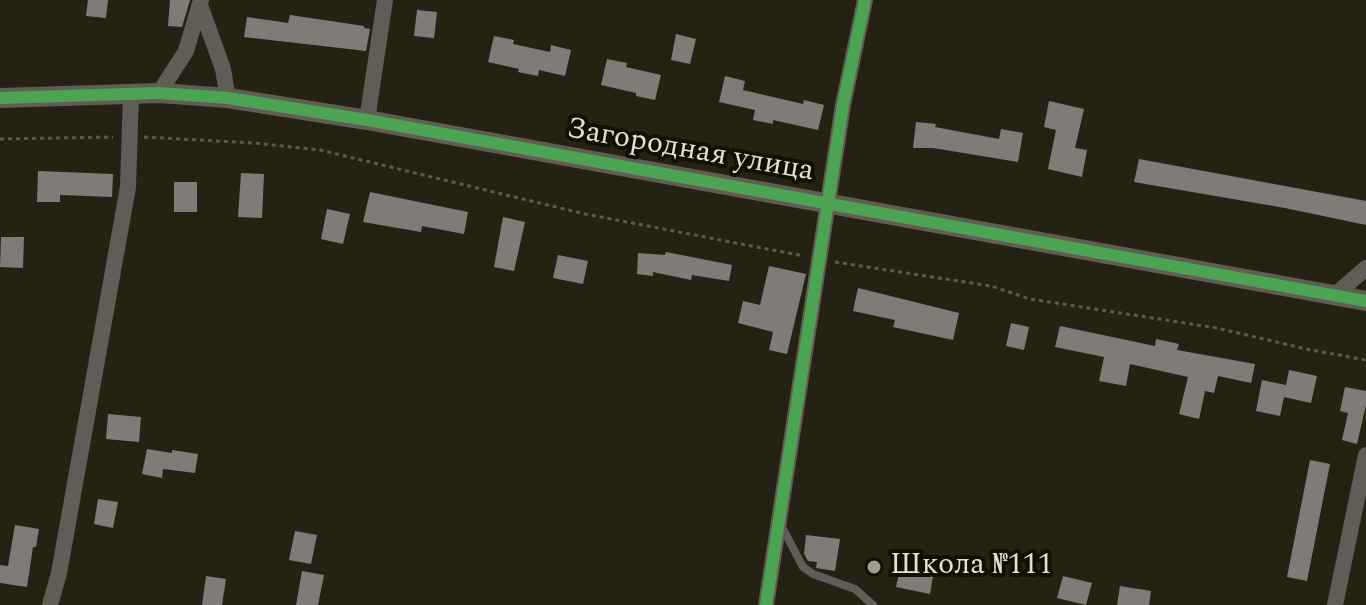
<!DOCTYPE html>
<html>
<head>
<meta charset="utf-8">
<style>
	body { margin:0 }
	canvas { display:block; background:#252213 }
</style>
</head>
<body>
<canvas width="1366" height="605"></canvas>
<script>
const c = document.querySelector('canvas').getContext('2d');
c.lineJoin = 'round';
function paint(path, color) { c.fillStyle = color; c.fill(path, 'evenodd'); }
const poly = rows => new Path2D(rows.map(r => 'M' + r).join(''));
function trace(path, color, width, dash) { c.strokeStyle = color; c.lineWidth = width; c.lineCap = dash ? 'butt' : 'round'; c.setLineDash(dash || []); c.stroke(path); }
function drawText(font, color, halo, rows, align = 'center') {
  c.font = font + ' Spectral,serif'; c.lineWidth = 8; c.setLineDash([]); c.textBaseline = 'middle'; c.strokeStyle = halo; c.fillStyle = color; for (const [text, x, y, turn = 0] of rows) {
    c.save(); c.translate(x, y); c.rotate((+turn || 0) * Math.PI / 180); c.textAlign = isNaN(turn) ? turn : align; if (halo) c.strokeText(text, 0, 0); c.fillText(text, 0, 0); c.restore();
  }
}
const building = poly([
	[88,0,108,0,106,18,86,16],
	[170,0,190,0,182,27,168,26],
	[417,10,437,12,434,38,414,36],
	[290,15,364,26,364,28,370,29,366,51,244,37,247,17,288,23],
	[676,34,696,39,690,64,671,60],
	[494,36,514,40,513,44,550,52,551,45,571,50,565,76,539,70,538,76,518,72,519,69,488,62],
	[607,59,627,63,626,67,661,75,655,100,636,96,636,93,601,85],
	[725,76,745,81,743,90,803,104,804,100,824,105,818,130,773,120,773,124,753,120,755,110,719,102],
	[1049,101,1084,109,1075,148,1087,150,1082,177,1048,169,1056,130,1044,127],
	[916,122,936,124,935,127,999,139,1001,129,1023,133,1018,162,933,148,913,148],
	[1139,159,1366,201,1366,225,1285,208,1134,182],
	[38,171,113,174,112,197,60,195,60,202,37,202],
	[241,173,264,174,262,218,238,217],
	[174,182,197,182,197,212,174,212],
	[370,192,468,212,464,234,422,226,421,232,363,222],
	[327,209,350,214,343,244,321,239],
	[503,217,525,222,514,271,494,267],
	[1,237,24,237,23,268,0,267],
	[666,252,732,265,729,281,692,275,691,280,653,272,653,276,637,274,638,253,665,255],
	[558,255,588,261,583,284,553,278],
	[769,266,806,274,787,354,769,350,773,332,738,323,743,301,760,305],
	[858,288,959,313,953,340,893,327,895,320,853,311],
	[1011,323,1029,327,1024,350,1006,346],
	[1060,326,1155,346,1156,339,1179,344,1177,350,1255,364,1251,383,1218,376,1214,393,1205,391,1199,419,1179,414,1188,377,1130,364,1126,386,1099,381,1104,357,1055,347],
	[1289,370,1317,376,1311,403,1284,397,1280,416,1256,411,1262,380,1286,385],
	[1345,387,1366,391,1366,405,1357,444,1342,440,1348,413,1340,411],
	[108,414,141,417,139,442,106,439],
	[147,449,172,453,172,450,198,454,195,473,163,469,162,478,142,474],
	[1310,460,1330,464,1307,581,1287,577],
	[98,499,118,502,113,528,94,524],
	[15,525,39,529,36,547,33,547,27,587,0,583,0,565,8,566],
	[295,531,317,535,311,564,289,560],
	[806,535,840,539,835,571,816,568,817,562,808,561,804,554],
	[900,569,933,576,930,594,896,587],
	[302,571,324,575,318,605,296,605],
	[206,576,226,579,222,605,202,605],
	[1063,576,1092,583,1086,605,1057,598],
	[1120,586,1151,591,1149,605,1117,605]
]);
const path = poly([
	[144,137,254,143,320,150,585,214,804,256],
	[0,139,113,137],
	[835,262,991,286,1030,299,1217,328,1306,349,1366,360]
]);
const service = poly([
	[781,525,803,567,813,574,855,589,873,605]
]);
const minor = poly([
	[200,5,223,69,228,98],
	[159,93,186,51,201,0],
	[367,120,385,0],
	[1335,295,1366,268],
	[50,605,59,573,128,187,131,94],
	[766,605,843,105,865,0],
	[1335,605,1366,455]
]);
const tertiary = poly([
	[0,98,159,93,228,98,367,120,1366,301]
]);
const cycleway = poly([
	[0,98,159,93,228,98,367,120,1366,301],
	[766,605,843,105,865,0]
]);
const markers = [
	[874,567,8,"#a19e8e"]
];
const streetNames = [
	["Загородная улица",690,152,10]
];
const poiNames = [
	["Школа №111",890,567]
];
paint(building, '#817b78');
trace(path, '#5c5950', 3, [4, 4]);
trace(service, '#605d57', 8);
trace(minor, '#605d57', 16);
trace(tertiary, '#605d57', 20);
trace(cycleway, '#4ca352', 12);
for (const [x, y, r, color] of markers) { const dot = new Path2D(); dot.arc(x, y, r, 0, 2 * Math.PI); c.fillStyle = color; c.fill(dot); trace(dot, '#120f05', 3); }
drawText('30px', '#e4e0d0', '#120f05', streetNames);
drawText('30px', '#e4e0d0', '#120f05', poiNames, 'left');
</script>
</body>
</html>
